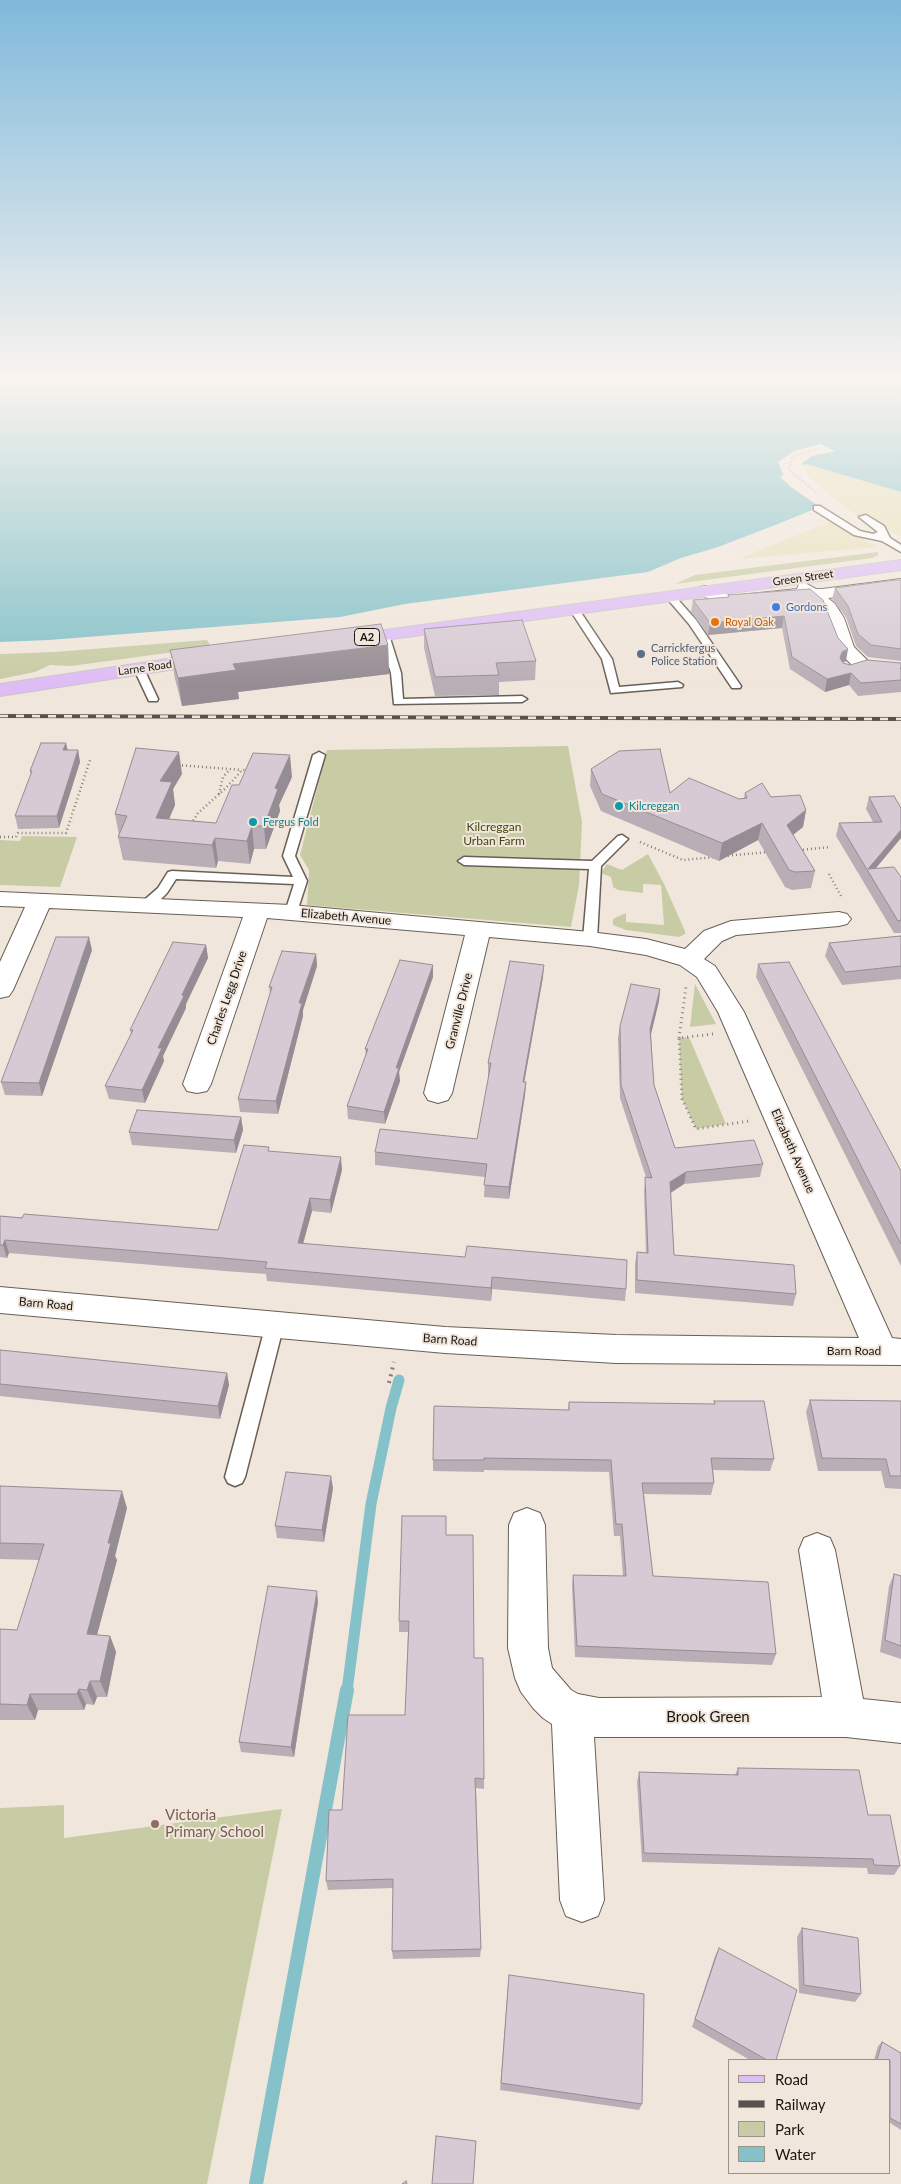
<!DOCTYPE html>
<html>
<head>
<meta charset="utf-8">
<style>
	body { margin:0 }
	#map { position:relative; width:901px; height:2184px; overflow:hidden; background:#f1e6db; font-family:Lato,sans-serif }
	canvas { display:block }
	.legend { position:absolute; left:728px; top:2059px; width:162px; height:115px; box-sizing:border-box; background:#f1e6db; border:1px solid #9b928b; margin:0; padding:6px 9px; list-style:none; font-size:15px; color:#191512 }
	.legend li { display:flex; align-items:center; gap:10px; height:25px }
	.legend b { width:25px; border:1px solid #9b928b }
</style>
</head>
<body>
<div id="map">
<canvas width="901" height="2184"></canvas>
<ul class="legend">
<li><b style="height:6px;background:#debdf5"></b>Road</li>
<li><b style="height:6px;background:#58524d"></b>Railway</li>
<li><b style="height:14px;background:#c7cca4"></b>Park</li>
<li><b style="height:14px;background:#84c1c8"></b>Water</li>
</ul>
</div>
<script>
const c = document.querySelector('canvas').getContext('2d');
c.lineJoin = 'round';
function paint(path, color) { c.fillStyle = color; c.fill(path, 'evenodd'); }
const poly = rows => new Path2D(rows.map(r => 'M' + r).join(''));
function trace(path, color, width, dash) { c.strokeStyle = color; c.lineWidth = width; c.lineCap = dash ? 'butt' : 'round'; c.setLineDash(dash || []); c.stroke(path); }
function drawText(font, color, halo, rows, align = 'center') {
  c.font = font + ' Lato,sans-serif'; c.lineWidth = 4; c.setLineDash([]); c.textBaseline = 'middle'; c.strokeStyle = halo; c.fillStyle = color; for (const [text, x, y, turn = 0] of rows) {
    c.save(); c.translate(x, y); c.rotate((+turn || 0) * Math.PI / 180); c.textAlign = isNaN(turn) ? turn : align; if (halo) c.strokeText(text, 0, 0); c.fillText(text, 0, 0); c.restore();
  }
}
const green = poly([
	[878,552,878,555,872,558,675,584,695,575],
	[207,640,211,647,71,666,50,665,35,672,0,679,0,654,54,652],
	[568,746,582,822,579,885,571,927,307,905,309,870,300,855,327,750],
	[22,836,77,837,60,887,0,885,0,840,20,841],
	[648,854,664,884,685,931,685,934,679,937,626,930,613,925,613,919,626,913,626,922,664,925,661,885,643,884,643,893,618,890,613,887,611,877,601,873,607,864,622,870],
	[695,984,716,1024,690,1027],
	[689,1037,726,1124,696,1129,682,1099,679,1038],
	[64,1805,64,1838,282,1809,207,2184,0,2184,0,1808]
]);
const sand = poly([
	[806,464,901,492,901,537,868,517,860,518,810,479,803,465],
	[832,521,877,547,738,559]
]);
const water = poly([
	[0,380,901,380,901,492,806,464,780,477,791,487,817,505,817,508,778,524,718,547,681,558,648,572,405,604,340,617,49,640,0,642]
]);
const pier = poly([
	[820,444,835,451,812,456,802,463,804,468,784,476,778,462,794,451]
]);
const streamFar1 = poly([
	[347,1691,371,1504,391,1408,399,1380]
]);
const stream = poly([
	[256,2184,347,1690]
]);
const pathFar3 = poly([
	[816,492,789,470,792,457,820,448]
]);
const pathFar2 = poly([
	[178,765,242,770],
	[219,794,223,777,230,769],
	[191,824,198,813,226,788,242,770,249,770],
	[0,837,16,837,18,833,66,833,90,760],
	[640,842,683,860,715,857],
	[799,850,831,847],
	[724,856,768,852],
	[829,874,842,898]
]);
const pathFar1 = poly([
	[713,1034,679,1038,682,1099,696,1129,749,1121],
	[679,1038,686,987]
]);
const path = poly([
	[389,1383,394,1362]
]);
const lane = poly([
	[814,506,820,506,860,531,873,534,878,532,859,517,866,515,884,526,890,538,901,545,901,552,882,541,854,535,814,510,814,506],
	[670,593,673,594,696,620,741,686,740,688,732,688,689,624,665,596,670,593],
	[575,607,578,608,612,659,619,687,678,682,683,685,682,687,611,693,602,659,570,610,575,607],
	[384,632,389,635,401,673,403,699,522,696,527,699,522,702,394,704,391,673,379,635,384,632],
	[139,666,144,669,158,699,157,701,149,701,148,699,134,669,139,666],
	[319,752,325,755,295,856,307,881,296,915,286,915,285,912,294,884,176,879,167,893,152,908,142,908,141,905,142,902,158,888,168,872,172,871,293,877,283,856,313,755,319,752],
	[622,835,628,839,601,866,597,939,590,943,583,939,589,869,464,865,458,861,464,857,592,861,618,836,622,835],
	[275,1317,281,1319,284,1324,245,1477,242,1483,235,1486,228,1483,225,1477,266,1324,269,1319,275,1317]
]);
const street = poly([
	[901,579,901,589,828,598,835,604,844,618,854,647,871,664,869,668,862,670,855,668,840,653,826,618,822,611,808,599,729,606,700,595,697,591,700,587,706,586,731,596,797,589,799,584,805,583,816,589,822,589,901,579],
	[0,892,291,905,590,932,646,939,685,949,704,931,731,921,839,912,847,914,851,919,847,924,839,926,736,935,722,941,704,959,715,966,744,1012,892,1338,901,1339,901,1365,616,1363,445,1353,0,1313,0,1287,445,1327,616,1335,859,1338,718,1012,697,977,680,965,646,955,590,946,489,937,452,1093,448,1100,438,1103,428,1100,424,1093,465,935,267,918,211,1084,207,1091,197,1093,187,1091,183,1084,243,917,49,908,13,990,9,996,0,998,0,962,25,907,0,906,0,892],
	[527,1508,540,1513,545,1525,548,1648,552,1668,571,1690,578,1694,599,1698,822,1697,799,1550,804,1538,817,1533,830,1538,835,1550,863,1699,901,1703,901,1743,846,1737,594,1737,604,1900,598,1916,582,1922,566,1916,560,1900,552,1724,543,1718,533,1708,521,1692,515,1678,508,1648,509,1525,514,1513,527,1508]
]);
const primary = poly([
	[901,560,901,570,348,645,342,644,339,640,342,636,348,635,901,560],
	[208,653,215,655,217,659,215,663,0,696,0,684,208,653]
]);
const rail = poly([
	[0,716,901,719]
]);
const wall = poly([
	[901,580,901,661,868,657,856,646,846,617,832,599,835,588],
	[810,589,846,661,843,663,850,665,901,663,901,692,858,696,849,685,825,692,790,669,782,628,708,635,691,612,693,600,728,597,728,595],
	[424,629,536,661,535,680,499,682,499,695,435,696,424,648],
	[388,645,389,674,238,692,239,699,182,706,175,679,170,650],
	[68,750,78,750,80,762,59,828,18,829,15,816,31,776,30,771],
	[591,769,670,793,739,799,744,798,745,793,771,797,806,810,803,827,793,835,815,871,811,888,792,890,785,887,758,840,719,861,601,811,590,786],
	[182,774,173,789,175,805,169,819,216,823,239,785,292,777,279,805,280,811,266,849,254,849,250,864,218,861,216,868,123,860,118,837,119,835,115,814],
	[869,797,901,808,901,838,876,868,901,877,901,933,894,933,836,836,839,823,873,822,866,809],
	[901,936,901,979,842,985,825,956,829,943],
	[206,945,208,958,186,1004,186,1008,163,1056,164,1061,145,1103,109,1099,105,1086,131,1034,130,1030],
	[92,950,42,1096,5,1095,1,1082],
	[316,954,317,966,303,1010,303,1016,278,1114,240,1112,238,1099,270,993,269,987],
	[758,964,901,1171,901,1266,756,977],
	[433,965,433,977,399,1072,400,1081,385,1124,348,1119,347,1106,366,1056,365,1049],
	[543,977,524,1082,526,1082,525,1095,509,1199,484,1197,485,1177,375,1165,375,1152,477,1139,489,1076,488,1076,488,1063],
	[660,989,659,1001,651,1034,654,1085,675,1148,763,1164,760,1177,684,1184,671,1193,674,1255,796,1294,793,1306,635,1293,635,1264,637,1252,646,1253,644,1190,646,1177,620,1098,618,1038,620,1026],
	[241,1117,243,1130,236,1153,132,1145,129,1132],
	[270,1151,342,1170,331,1213,312,1211,303,1243,626,1289,625,1301,492,1289,491,1301,267,1281,266,1274,225,1271,9,1253,7,1258,0,1257,0,1216,218,1230],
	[0,1350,227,1373,229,1385,220,1419,0,1396],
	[810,1400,901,1401,901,1489,885,1488,881,1471,818,1471,806,1412],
	[714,1401,774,1459,770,1471,713,1470,714,1483,711,1495,644,1494,653,1576,776,1654,772,1665,575,1657,572,1586,573,1575,623,1576,620,1536,614,1536,609,1472,484,1470,484,1472,433,1471,433,1460,568,1410,569,1402,714,1404],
	[0,1486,127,1508,115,1556,117,1560,97,1635,110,1636,116,1652,107,1697,97,1697,94,1705,86,1704,84,1710,38,1710,35,1720,0,1720,0,1629,17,1630,39,1560,0,1559],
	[333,1488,324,1542,277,1538,275,1526],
	[446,1535,474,1658,484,1779,484,1789,476,1788,481,1949,480,1957,393,1959,392,1951,393,1888,328,1890,326,1881,342,1810,405,1715,408,1632,399,1632,399,1621],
	[894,1574,901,1576,901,1659,880,1652,889,1586],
	[318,1602,294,1757,241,1752,239,1742],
	[738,1768,868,1815,900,1866,894,1875,868,1874,867,1868,642,1862,637,1782,639,1772,735,1775],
	[802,1928,861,1994,855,2002,799,1993,797,1937],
	[719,1948,776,2060,750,2060,692,2027,715,1956],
	[508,1984,642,2104,639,2110,500,2090],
	[882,2042,901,2053,901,2130,890,2123,890,2060,874,2060,878,2046]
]);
const shadedWall = poly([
	[784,616,782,628,708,635,710,623],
	[388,645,389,674,238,692,239,699,182,706,178,678,233,664],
	[848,649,846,661,839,664,840,658,842,652],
	[851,673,849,685,825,692,827,679],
	[66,743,69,755,63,750],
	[78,750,80,762,59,828,57,816],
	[179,752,182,774,173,789,175,805,160,840,156,818,160,781],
	[290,755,292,777,279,805,280,811,266,849,264,826,275,788],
	[806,810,803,827,784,842,787,825],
	[762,823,758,840,719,861,722,843],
	[252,826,254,849,250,864,247,841],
	[901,830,901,838,870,875,868,869],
	[215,838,218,861,216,868,212,845],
	[89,937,92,950,42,1096,39,1083],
	[206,945,208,958,186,1004,186,1008,163,1056,164,1061,145,1103,142,1090,158,1048,182,995],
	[316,954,317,966,303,1010,303,1016,278,1114,276,1101,299,1003],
	[433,965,433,977,399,1072,400,1081,385,1124,384,1112,396,1068],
	[544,965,543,977,522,1095,523,1082],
	[660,989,659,1001,649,1042,650,1029],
	[526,1082,525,1095,509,1199,509,1187],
	[241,1117,243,1130,236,1153,234,1140],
	[341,1157,342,1170,331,1213,330,1200],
	[686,1172,684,1184,668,1194,670,1182],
	[310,1198,312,1211,300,1255,298,1243],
	[5,1240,9,1253,7,1258,3,1245],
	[492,1277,492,1289,491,1301,491,1288],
	[227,1373,229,1385,220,1419,218,1406],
	[331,1476,333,1488,324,1542,322,1530],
	[122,1491,127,1508,115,1556,117,1560,93,1650,87,1634,108,1543],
	[317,1591,318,1602,294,1757,291,1747],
	[110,1636,116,1652,107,1697,100,1681],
	[90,1681,97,1697,94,1705,87,1690],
	[79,1689,86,1704,84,1710,77,1694],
	[30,1694,38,1710,35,1720,27,1705]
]);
const building = poly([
	[895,580,901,580,901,649,871,645,858,634,848,606,835,588,895,580],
	[810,589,823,600,838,638,848,649,842,652,840,658,843,663,850,665,867,660,901,663,901,668,900,668,901,669,901,680,861,683,851,673,827,679,792,657,784,616,710,623,693,600,729,597,728,595,810,589],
	[522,620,536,661,496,663,499,675,435,677,424,629,522,620],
	[381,624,388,645,233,664,236,670,178,678,170,650,381,624],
	[41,743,66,743,63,750,78,750,57,816,15,816,32,771,30,771,41,743],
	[136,748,179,752,160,781,172,782,156,818,216,823,232,785,239,785,253,753,290,755,275,788,278,789,264,826,252,826,247,841,215,838,212,845,118,837,127,816,115,814,136,748],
	[660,749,670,793,689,778,739,799,747,798,745,793,762,783,771,797,800,795,806,810,787,825,815,871,795,872,789,870,762,823,722,843,602,794,591,769,619,751,660,749],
	[894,796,901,808,901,830,868,869,894,867,901,877,901,920,898,921,839,823,882,822,869,797,894,796],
	[901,936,901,966,845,972,829,943,901,936],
	[56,937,89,937,39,1083,1,1082,56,937],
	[173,942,206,945,182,995,184,996,158,1048,162,1048,142,1090,105,1086,133,1030,130,1030,173,942],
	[282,951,316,954,299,1003,302,1003,276,1101,238,1099,272,987,269,987,282,951],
	[400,960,433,965,396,1068,399,1068,384,1112,347,1106,368,1049,365,1049,400,960],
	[510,961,544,965,523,1082,526,1082,509,1187,484,1185,487,1164,375,1152,380,1129,477,1139,491,1063,488,1063,510,961],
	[789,962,901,1171,901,1244,758,964,789,962],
	[631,984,660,989,650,1029,654,1085,675,1148,754,1140,763,1164,686,1172,670,1182,674,1255,794,1265,796,1294,637,1280,637,1252,648,1253,645,1177,652,1178,621,1085,620,1026,631,984],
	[137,1110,241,1117,234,1140,129,1132,137,1110],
	[244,1145,269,1147,268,1151,341,1157,330,1200,310,1198,298,1243,465,1257,467,1246,627,1260,626,1289,492,1277,491,1288,265,1268,267,1262,223,1258,5,1240,3,1245,0,1245,0,1216,22,1218,24,1214,218,1230,244,1145],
	[0,1350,227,1373,218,1406,0,1384,0,1350],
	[810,1400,901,1401,901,1476,890,1476,886,1459,822,1458,810,1400],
	[714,1401,764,1401,774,1459,711,1458,714,1483,642,1483,653,1576,768,1582,776,1654,577,1646,573,1575,626,1576,622,1524,616,1524,611,1460,484,1458,484,1460,433,1460,434,1406,569,1410,569,1402,715,1404,714,1401],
	[286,1472,331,1476,322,1530,275,1526,286,1472],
	[0,1486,122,1491,108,1543,111,1543,87,1634,110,1636,100,1681,90,1681,87,1690,79,1689,77,1694,30,1694,27,1705,0,1704,0,1629,17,1630,44,1544,0,1543,0,1486],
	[402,1516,446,1516,446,1535,473,1535,474,1658,483,1658,484,1779,475,1778,481,1949,392,1951,393,1879,326,1881,329,1810,342,1810,348,1715,405,1715,409,1621,399,1621,402,1516],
	[894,1574,901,1576,901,1646,885,1640,894,1574],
	[268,1586,317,1591,291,1747,239,1742,268,1586],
	[738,1768,859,1770,868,1815,890,1815,900,1866,874,1865,873,1859,644,1853,639,1772,738,1775,738,1768],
	[802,1928,858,1938,861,1994,804,1985,802,1928],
	[719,1948,797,1990,776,2060,767,2060,695,2019,719,1948],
	[509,1975,644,1994,642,2104,501,2083,509,1975],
	[882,2042,901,2053,901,2124,890,2118,890,2060,877,2060,882,2042],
	[436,2136,476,2141,473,2184,432,2184,436,2136],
	[406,2181,407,2184,402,2184,406,2181]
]);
const markers = [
	[776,607,5,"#3f7fe0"],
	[715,622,5,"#e8710a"],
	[641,654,5,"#5c6f8a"],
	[619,806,5,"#0f9aa8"],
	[253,822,5,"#0f9aa8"],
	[155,1824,5,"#8d6e63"]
];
const farStreetnames = [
	["Green Street",803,578,-8],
	["Larne Road",145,668,-8]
];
const farShopnames = [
	["Gordons",786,607]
];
const farFoodnames = [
	["Royal Oak",725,622]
];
const shields = [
	[367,637,25]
];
const shieldNames = [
	["A2",367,637]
];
const farServicenames = [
	["Carrickfergus",651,648],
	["Police Station",651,661]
];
const farCulturenames = [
	["Kilcreggan",629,806],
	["Fergus Fold",263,822]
];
const parkNames = [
	["Kilcreggan",494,827],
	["Urban Farm",494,841]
];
const streetNames = [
	["Elizabeth Avenue",346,917,5],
	["Charles Legg Drive",227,998,-71],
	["Granville Drive",459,1011,-76],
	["Elizabeth Avenue",793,1151,66],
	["Barn Road",46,1304,5],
	["Barn Road",450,1340,4],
	["Barn Road",854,1351]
];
const nearStreetnames = [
	["Brook Green",708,1717]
];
const nearEducationnames = [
	["Victoria",165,1815],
	["Primary School",165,1832]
];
paint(green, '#c7cca4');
paint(sand, '#e8dfb9');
paint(water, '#84c1c8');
paint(pier, '#f1e6db');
trace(streamFar1, '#84c1c8', 11);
trace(stream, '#84c1c8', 14);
trace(lane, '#685f56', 3);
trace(street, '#685f56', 2);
trace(primary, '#c8c7c6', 2);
trace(pathFar3, '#867f77', 2, [0.5, 2]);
trace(pathFar2, '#867f77', 2.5, [1, 3]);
trace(pathFar1, '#867f77', 3, [1, 4]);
trace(path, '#867f77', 4, [2, 5]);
paint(lane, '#fff');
paint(street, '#fff');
paint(primary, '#debdf5');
trace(rail, '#58524d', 4);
trace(rail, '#f1e6db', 2.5, [8]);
paint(wall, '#b9aeb6');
paint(shadedWall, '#968d94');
paint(building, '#d7cad4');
trace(building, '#968d94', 1);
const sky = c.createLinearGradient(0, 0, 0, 686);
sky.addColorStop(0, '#80b9db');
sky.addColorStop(0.55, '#f9f4ef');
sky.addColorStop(1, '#f9f4ef00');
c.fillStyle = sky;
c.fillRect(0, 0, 901, 686);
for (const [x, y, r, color] of markers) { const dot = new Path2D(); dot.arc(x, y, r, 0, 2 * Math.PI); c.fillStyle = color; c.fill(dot); trace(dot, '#f1e6db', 2); }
drawText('11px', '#191512', '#f1e6db', farStreetnames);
drawText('11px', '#366cbe', '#f1e6db', farShopnames, 'left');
drawText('11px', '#c56008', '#f1e6db', farFoodnames, 'left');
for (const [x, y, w] of shields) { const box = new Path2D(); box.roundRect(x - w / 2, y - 8.5, w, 17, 4); c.fillStyle = '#f1e6db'; c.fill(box); trace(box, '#191512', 1); }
drawText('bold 11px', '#191512', null, shieldNames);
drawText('11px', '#4e5e75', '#f1e6db', farServicenames, 'left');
drawText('11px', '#0d838f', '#f1e6db', farCulturenames, 'left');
drawText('12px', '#43470f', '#f1e6db', parkNames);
drawText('12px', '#191512', '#f1e6db', streetNames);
drawText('15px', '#191512', '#f1e6db', nearStreetnames);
drawText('15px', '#785e54', '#f1e6db', nearEducationnames, 'left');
</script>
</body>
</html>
